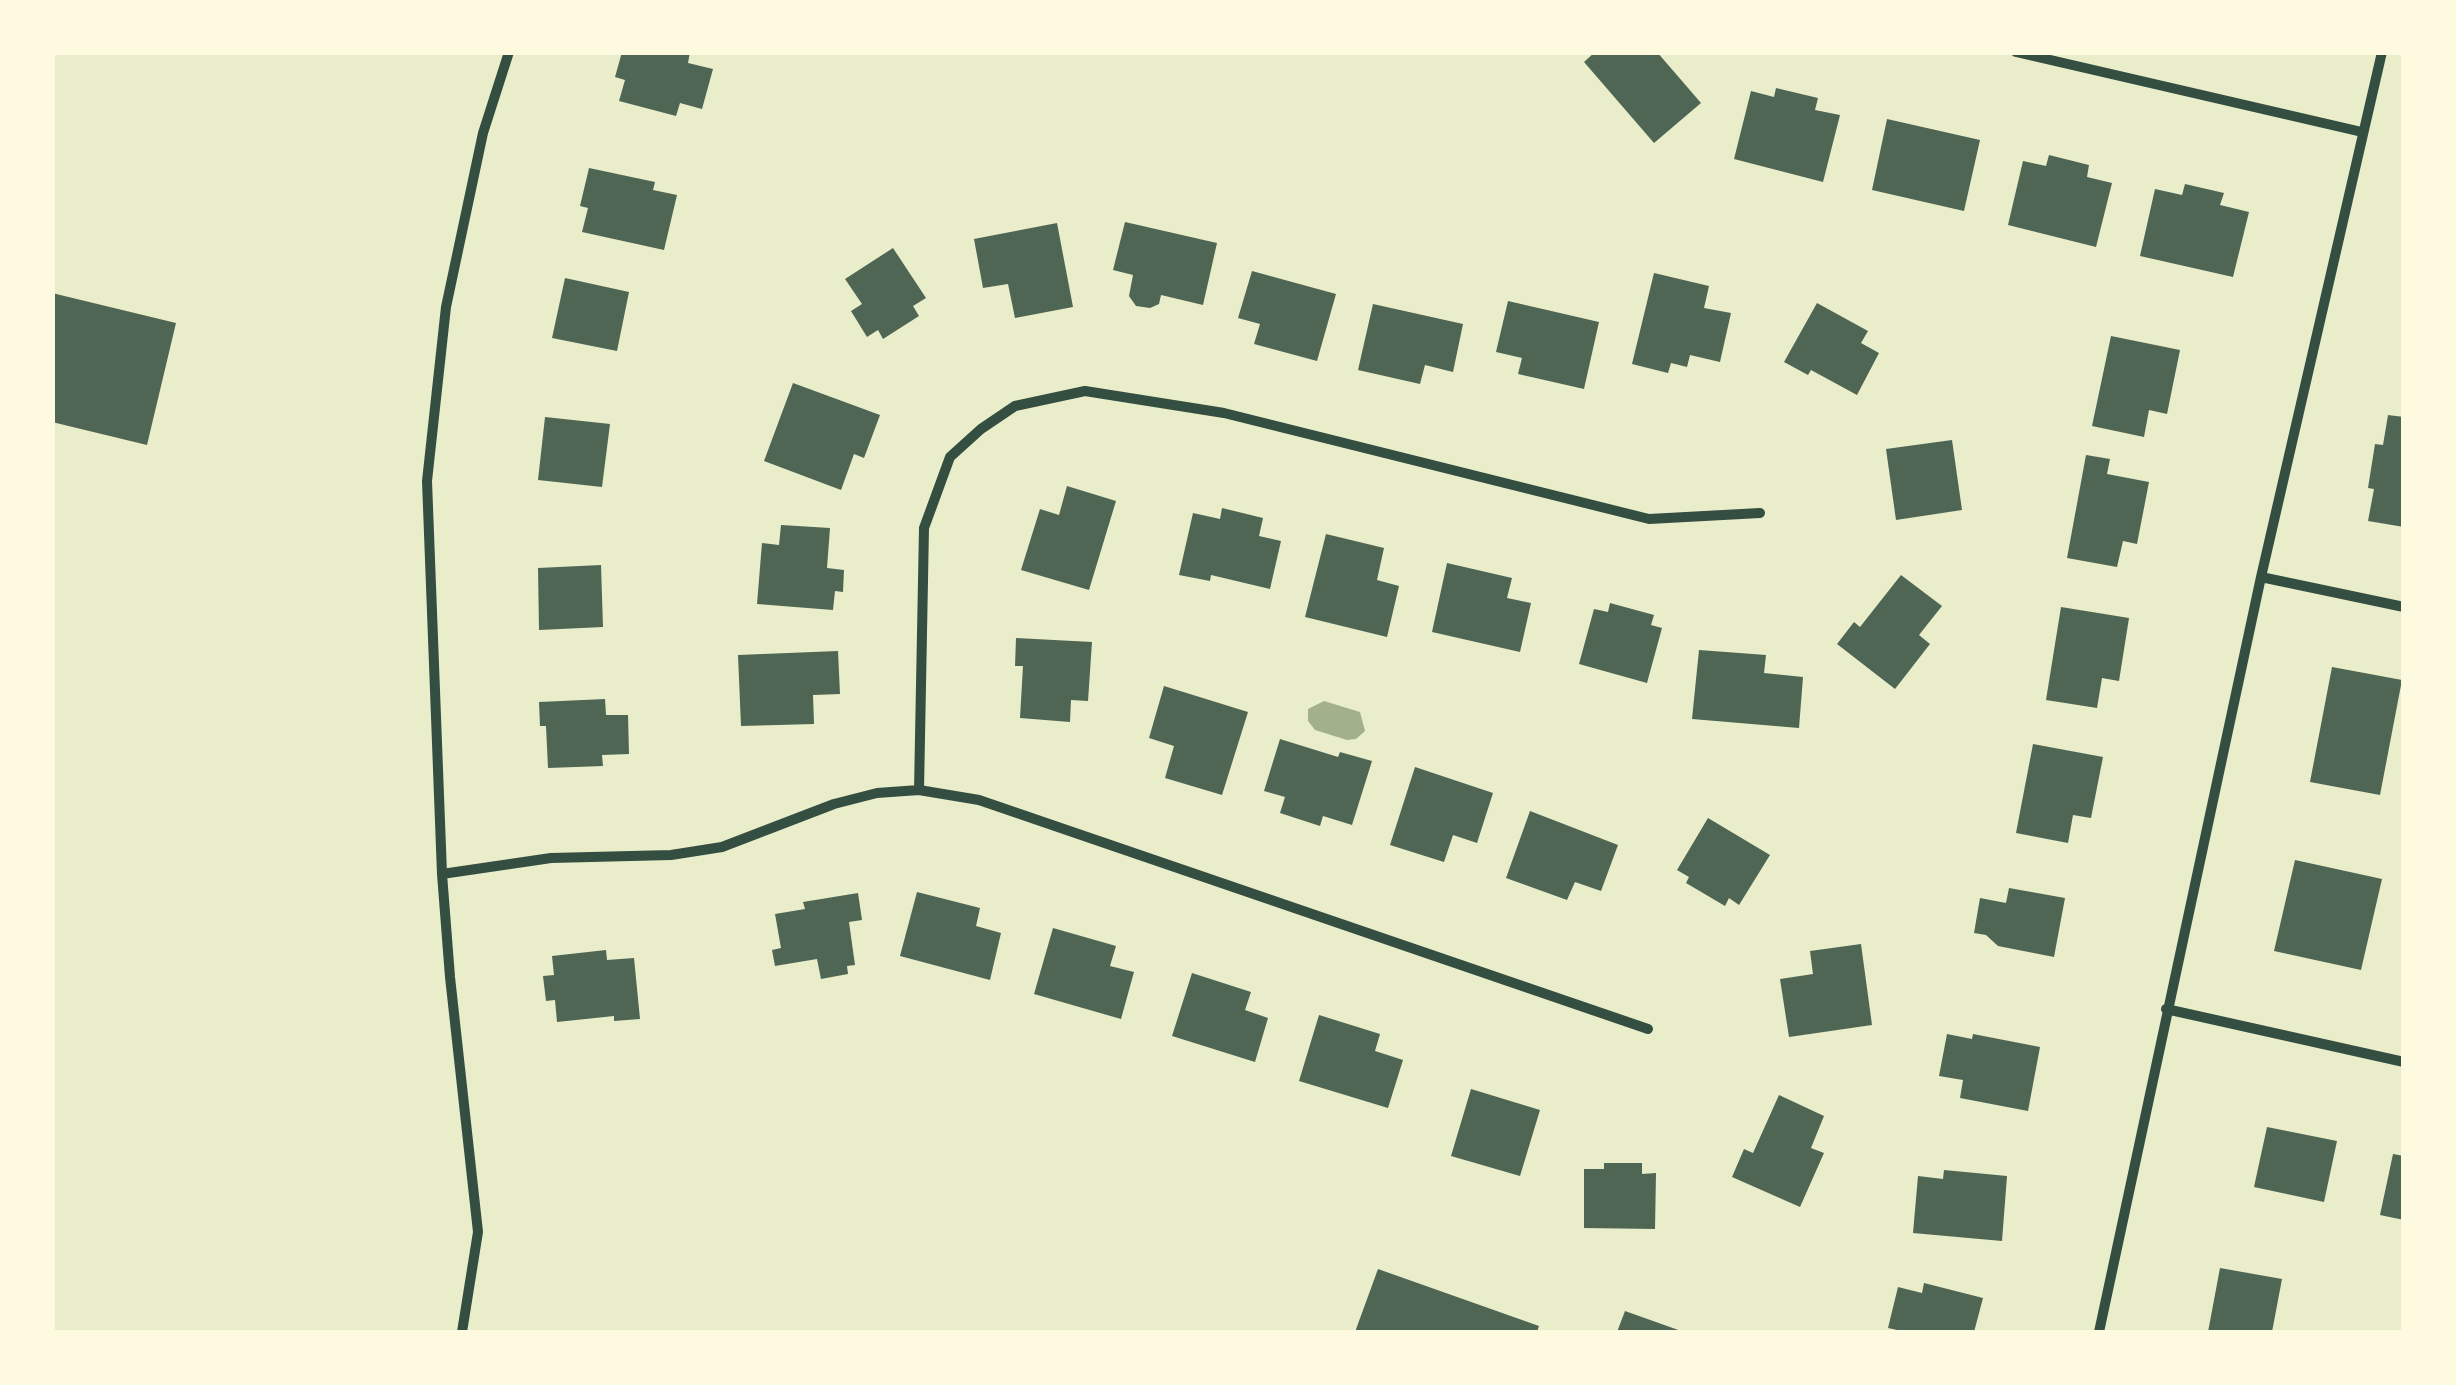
<!DOCTYPE html>
<html>
<head>
<meta charset="utf-8">
<style>
	body { margin:0 }
	#map { position:relative; width:2456px; height:1385px; overflow:hidden; background:#e9edc9; font-family:Helvetica,sans-serif }
	canvas { display:block }
	.frame { position:absolute; inset:0; border:55px solid #fefae0; pointer-events:none }
</style>
</head>
<body>
<div id="map">
<canvas width="2456" height="1385"></canvas>
<div class="frame"></div>
</div>
<script>
const c = document.querySelector('canvas').getContext('2d');
c.lineJoin = 'round';
function paint(path, color) { c.fillStyle = color; c.fill(path, 'evenodd'); }
const poly = rows => new Path2D(rows.map(r => 'M' + r).join(''));
function trace(path, color, width, dash) { c.strokeStyle = color; c.lineWidth = width; c.lineCap = dash ? 'butt' : 'round'; c.setLineDash(dash || []); c.stroke(path); }
const water = poly([
	[1324,701,1360,712,1365,731,1356,739,1347,740,1315,730,1308,721,1308,709]
]);
const building = poly([
	[622,52,632,55,633,52,690,52,688,63,713,69,702,109,680,103,676,116,619,101,625,80,615,77],
	[1595,52,1657,52,1701,103,1654,143,1584,62],
	[1776,88,1818,98,1815,110,1840,115,1823,182,1734,159,1751,91,1774,97],
	[1887,119,1980,140,1964,211,1872,190],
	[2049,155,2089,165,2087,177,2112,183,2096,247,2008,225,2023,161,2046,166],
	[589,168,655,182,653,190,677,195,664,250,582,232,588,208,580,206],
	[2185,184,2224,193,2220,205,2249,212,2233,277,2140,256,2155,189,2182,195],
	[1125,222,1217,243,1203,305,1161,295,1159,304,1150,308,1136,306,1129,296,1133,275,1113,270],
	[1057,223,1073,307,1015,318,1008,284,983,288,974,239],
	[893,248,926,298,913,306,919,316,883,339,878,330,867,337,851,311,862,304,845,279],
	[1252,271,1336,294,1317,361,1254,344,1260,324,1238,318],
	[1654,273,1709,286,1704,308,1731,313,1720,362,1690,355,1687,367,1671,363,1668,373,1632,364],
	[565,278,629,292,617,351,552,338],
	[52,293,176,323,147,445,52,422],
	[1508,301,1599,322,1584,389,1518,374,1522,358,1496,352],
	[1817,303,1868,331,1861,343,1879,353,1857,395,1811,370,1808,375,1784,362],
	[1373,304,1463,324,1453,372,1425,365,1420,384,1358,370],
	[2111,336,2180,350,2167,414,2149,410,2144,437,2092,426],
	[793,383,880,415,864,458,854,454,841,490,764,461],
	[2388,415,2404,417,2404,527,2368,521,2374,489,2368,488,2375,444,2383,445],
	[545,417,610,424,602,487,538,480],
	[1952,440,1962,510,1896,520,1886,449],
	[2086,455,2110,459,2107,474,2149,482,2137,544,2123,541,2117,567,2067,558],
	[1067,486,1116,501,1089,590,1021,570,1040,509,1059,515],
	[1222,508,1263,518,1259,536,1281,541,1270,589,1211,575,1210,581,1179,575,1193,513,1220,519],
	[781,525,830,528,827,568,844,570,843,592,835,591,833,610,757,604,762,543,779,545],
	[1326,534,1384,548,1377,580,1399,586,1387,637,1305,617],
	[1447,563,1512,578,1507,598,1531,603,1520,652,1432,632],
	[601,565,603,627,539,630,538,568],
	[1901,575,1942,606,1919,635,1930,644,1895,689,1837,644,1854,622,1860,627],
	[1610,603,1654,615,1651,625,1662,628,1647,683,1579,664,1594,609,1608,612],
	[2061,607,2129,618,2119,681,2102,678,2097,708,2046,700],
	[1016,638,1092,642,1088,701,1071,700,1070,722,1020,718,1023,666,1015,666],
	[1699,650,1766,655,1764,673,1803,677,1799,728,1692,719],
	[838,651,840,694,813,695,814,724,741,726,738,655],
	[2332,667,2402,680,2380,795,2310,782],
	[1164,686,1248,712,1222,795,1165,778,1174,746,1149,738],
	[605,699,606,715,628,715,629,754,602,755,603,766,548,768,546,726,540,726,539,702],
	[1280,739,1338,757,1340,752,1372,761,1352,825,1323,816,1320,826,1280,813,1285,797,1264,791],
	[2033,744,2103,757,2091,818,2073,815,2068,843,2016,833],
	[1415,767,1493,793,1477,843,1453,835,1444,862,1390,845],
	[1530,811,1618,845,1601,891,1575,882,1567,900,1506,878],
	[1708,818,1770,855,1739,905,1729,898,1725,906,1686,883,1689,877,1677,870],
	[2295,860,2382,879,2361,970,2274,951],
	[2009,888,2065,898,2054,957,1998,946,1986,935,1974,933,1980,898,2006,903],
	[917,892,980,908,976,926,1001,933,990,980,900,956],
	[858,893,862,920,849,922,855,965,847,966,848,974,821,979,817,959,775,966,772,950,781,948,775,914,805,909,803,902],
	[1053,928,1116,946,1110,966,1134,972,1121,1019,1034,994],
	[1861,944,1872,1025,1789,1037,1780,979,1813,974,1810,951],
	[606,950,607,960,634,958,640,1019,614,1021,614,1016,557,1022,555,1000,546,1001,543,976,554,975,552,956],
	[1192,973,1251,992,1245,1010,1268,1018,1255,1062,1172,1036],
	[1319,1015,1380,1034,1375,1051,1403,1060,1388,1108,1299,1081],
	[1947,1034,1972,1039,1973,1034,2040,1047,2028,1111,1960,1098,1963,1080,1939,1076],
	[1471,1089,1540,1110,1520,1176,1451,1156],
	[1779,1095,1824,1116,1811,1148,1824,1153,1800,1207,1732,1177,1744,1149,1753,1153],
	[2267,1127,2337,1141,2324,1202,2254,1187],
	[2393,1154,2404,1156,2404,1220,2380,1215],
	[1604,1163,1642,1163,1642,1174,1656,1173,1655,1229,1584,1228,1584,1169,1604,1169],
	[1944,1170,2007,1176,2002,1241,1913,1233,1918,1176,1943,1179],
	[2220,1268,2282,1279,2272,1332,2208,1332],
	[1378,1269,1539,1326,1537,1332,1355,1332],
	[1924,1283,1983,1298,1974,1332,1906,1332,1888,1328,1898,1287,1922,1293],
	[1625,1311,1684,1332,1617,1332]
]);
const minor = poly([
	[2016,52,2362,132],
	[2261,577,2404,607],
	[919,790,924,528,950,457,981,429,1015,406,1085,391,1224,413,1649,519,1760,513],
	[442,874,551,858,671,855,722,847,834,804,877,793,919,790,979,800,1648,1029],
	[2166,1009,2404,1062],
	[462,1332,478,1232,450,977,442,874,427,481,446,307,483,133,509,52],
	[2099,1332,2261,577,2382,52]
]);
paint(water, '#a3b18a');
paint(building, '#4f6655');
trace(minor, '#344e41', 10);
</script>
</body>
</html>
